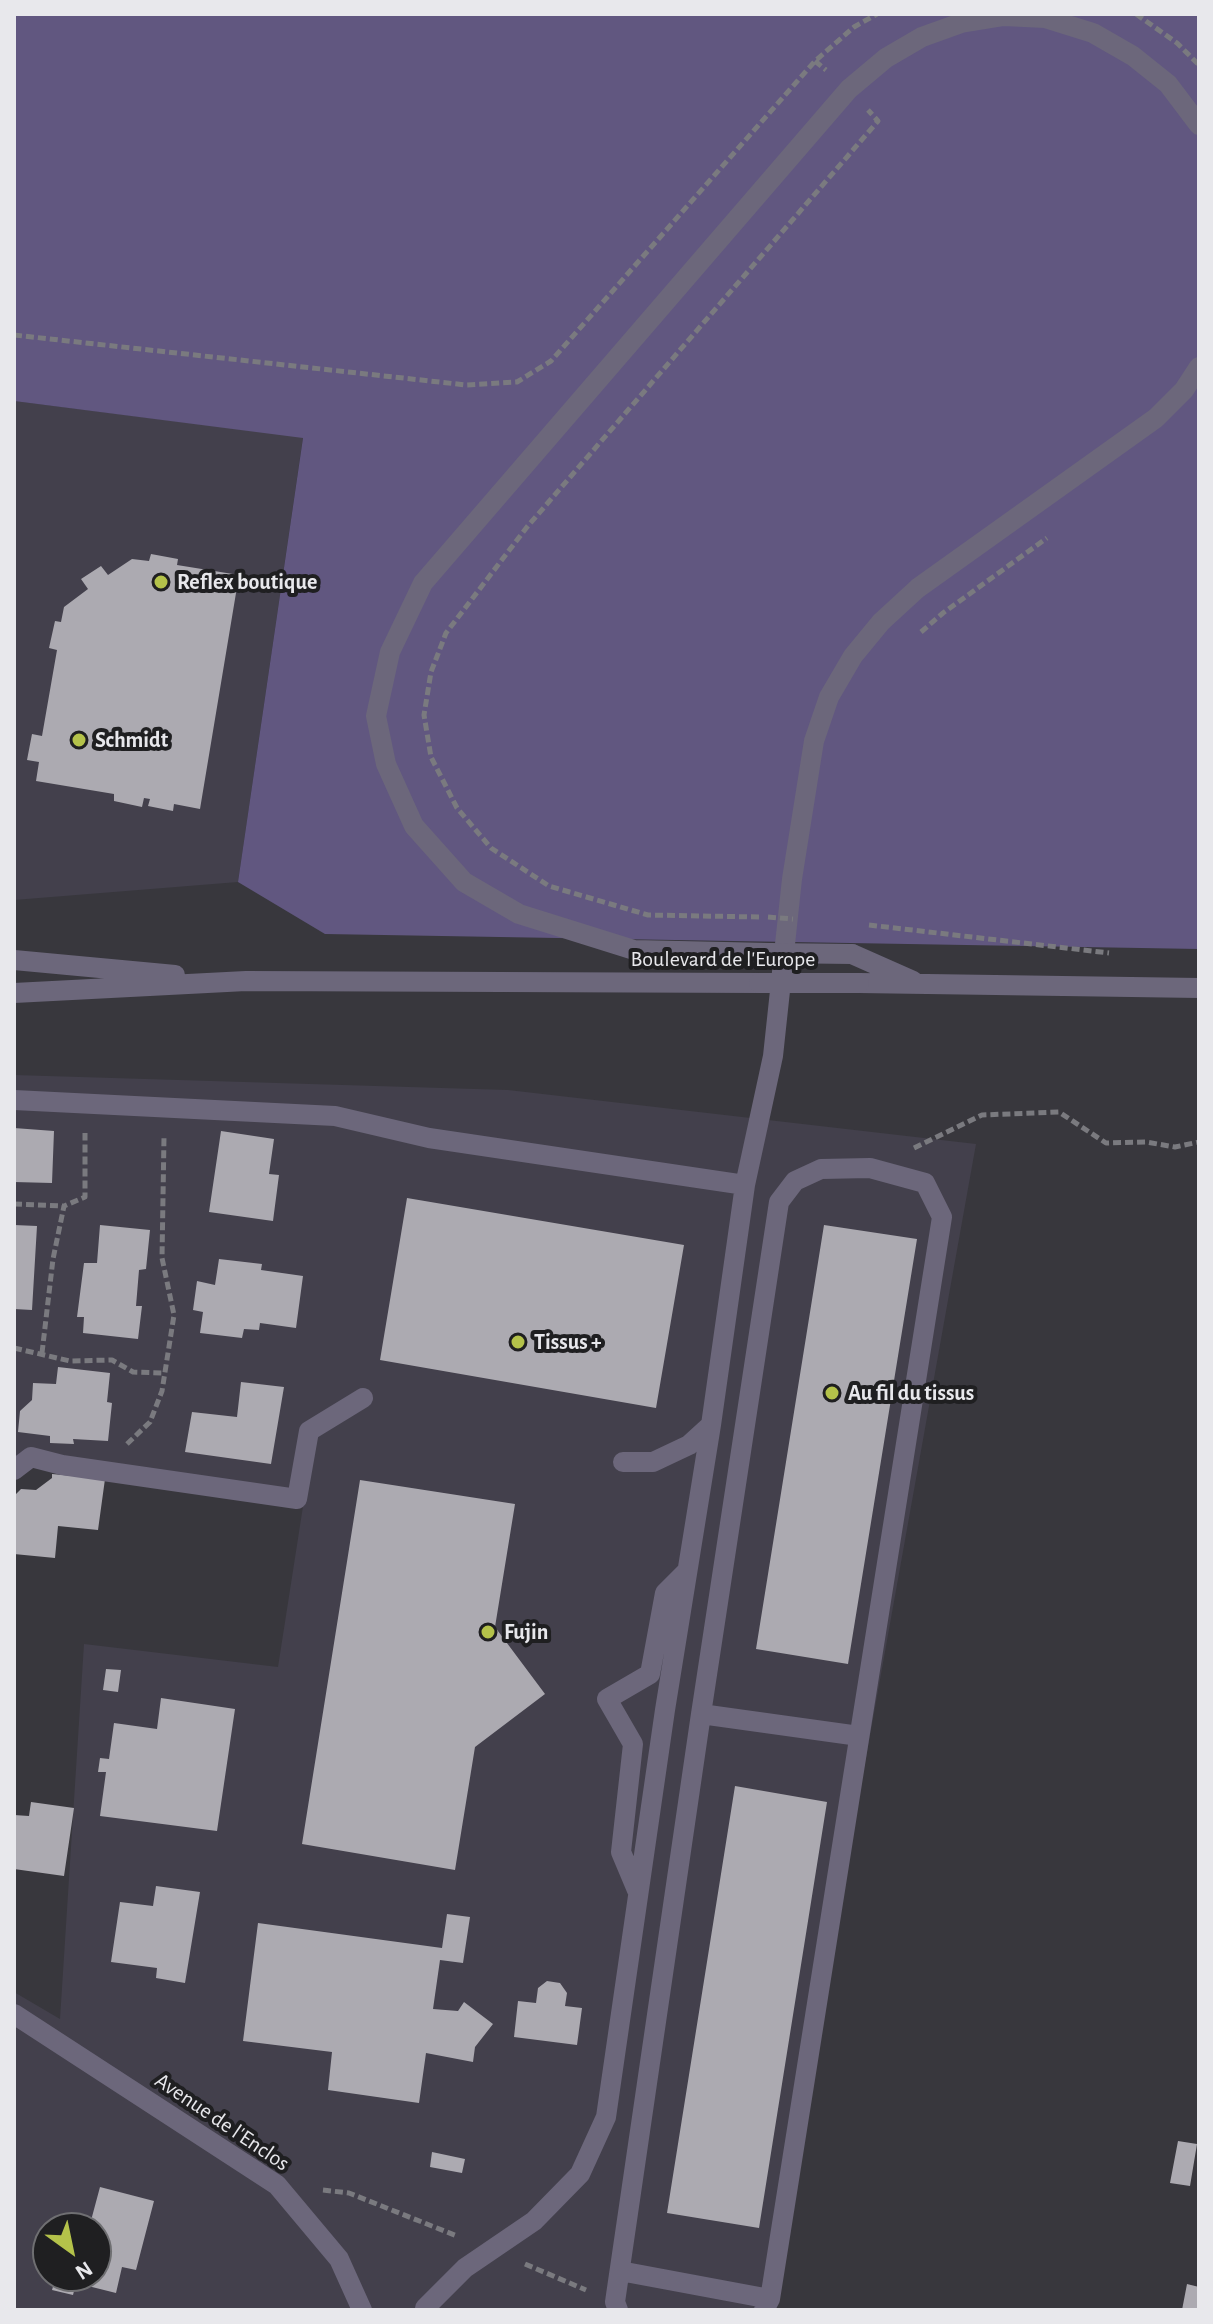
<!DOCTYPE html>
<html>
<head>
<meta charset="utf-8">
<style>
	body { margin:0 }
	#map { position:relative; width:1213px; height:2324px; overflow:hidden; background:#38373d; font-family:"Alegreya Sans",sans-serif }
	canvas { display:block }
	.frame { position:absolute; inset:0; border:16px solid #e8e8ec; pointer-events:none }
	.north { position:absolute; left:32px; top:2212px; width:80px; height:80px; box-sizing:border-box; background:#1f1f21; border:2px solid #6f6f72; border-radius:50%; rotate:147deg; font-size:22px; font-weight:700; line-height:32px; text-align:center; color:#e8e8ec }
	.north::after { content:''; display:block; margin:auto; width:28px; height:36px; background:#b4c24a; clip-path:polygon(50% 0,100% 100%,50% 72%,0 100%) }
</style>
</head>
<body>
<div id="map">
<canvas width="1213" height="2324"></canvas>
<div class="frame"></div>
<div class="north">N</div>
</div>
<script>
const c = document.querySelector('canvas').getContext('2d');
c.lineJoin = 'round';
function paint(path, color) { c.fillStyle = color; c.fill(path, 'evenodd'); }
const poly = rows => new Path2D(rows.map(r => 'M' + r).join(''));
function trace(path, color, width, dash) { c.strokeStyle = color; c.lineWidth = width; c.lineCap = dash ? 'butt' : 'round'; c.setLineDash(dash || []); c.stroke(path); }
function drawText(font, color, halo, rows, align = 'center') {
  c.font = font + ' "Alegreya Sans",sans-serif'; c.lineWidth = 8; c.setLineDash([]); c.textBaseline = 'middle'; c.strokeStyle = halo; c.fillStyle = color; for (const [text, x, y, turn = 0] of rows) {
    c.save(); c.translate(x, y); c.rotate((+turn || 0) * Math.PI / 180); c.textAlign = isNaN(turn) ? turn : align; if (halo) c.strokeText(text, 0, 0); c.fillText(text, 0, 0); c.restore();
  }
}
const built = poly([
	[14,401,303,437,238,882,14,900],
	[14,1075,508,1090,976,1144,767,2310,14,2310,14,1992,60,2019,84,1644,278,1667,304,1500,31,1457,14,1470],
	[48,2228,96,2228,96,2276,48,2276]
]);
const green = poly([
	[14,14,1199,14,1199,949,325,934,238,882,303,438,14,401]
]);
const building = poly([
	[151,554,178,559,177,565,239,575,200,809,174,804,173,811,148,806,150,799,144,798,142,807,114,801,114,794,36,781,39,762,27,760,32,734,42,736,57,650,49,648,55,621,61,622,64,607,88,589,81,579,101,566,108,575,132,559,149,561],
	[14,1128,54,1131,52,1183,14,1182],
	[221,1131,274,1139,269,1174,279,1175,273,1221,209,1212],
	[407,1198,684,1245,656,1408,380,1360],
	[14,1225,37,1226,32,1310,14,1309],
	[100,1225,150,1230,146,1269,139,1270,136,1306,142,1306,138,1339,83,1333,84,1317,77,1317,84,1263,97,1263],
	[824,1225,917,1239,848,1664,756,1649],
	[219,1259,262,1264,261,1270,303,1276,296,1328,260,1323,259,1330,244,1329,242,1338,200,1333,203,1312,193,1310,197,1281,215,1285],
	[58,1367,110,1373,107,1402,112,1403,108,1441,73,1439,74,1444,50,1443,50,1436,18,1432,20,1411,32,1400,33,1383,56,1384],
	[241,1382,284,1387,271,1464,185,1452,192,1412,237,1417],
	[52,1474,105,1479,98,1530,58,1526,55,1558,14,1554,16,1522,14,1520,14,1496,21,1489,36,1490,52,1478],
	[360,1480,515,1504,495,1627,545,1694,475,1747,455,1870,302,1844],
	[106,1669,121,1670,118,1692,103,1690],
	[161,1698,235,1709,217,1831,100,1816,106,1772,98,1772,100,1758,109,1759,114,1723,157,1729],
	[735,1786,827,1802,759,2228,667,2213],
	[31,1802,74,1808,64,1876,14,1869,14,1815,29,1816],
	[156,1886,200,1892,185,1983,156,1978,157,1968,111,1962,120,1902,153,1906],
	[447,1914,470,1917,463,1963,440,1960,433,2009,458,2011,464,2002,493,2024,475,2047,473,2062,426,2053,419,2103,328,2090,332,2052,243,2041,258,1923,442,1948],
	[547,1981,560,1983,567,1993,565,2006,582,2008,577,2045,514,2037,518,2001,536,2003,538,1988],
	[1178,2141,1197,2144,1190,2186,1170,2183],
	[432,2152,465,2159,462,2173,430,2167],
	[100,2187,154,2201,136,2270,122,2267,116,2293,76,2283,73,2295,52,2290,56,2276,96,2276,96,2228,89,2228],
	[1187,2284,1199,2287,1199,2310,1182,2310]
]);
const path = poly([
	[1136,14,1177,43,1199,65],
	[815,61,826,70],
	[14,335,466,385,517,382,551,361,815,61,854,27,877,14],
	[921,632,943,613,1047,538],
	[759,917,648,915,549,886,491,848,457,808,431,757,424,715,431,672,446,633,527,527,878,121,868,110],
	[869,925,1109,953],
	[914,1148,982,1115,1059,1112,1106,1143,1146,1142,1175,1147,1199,1142],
	[14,1204,64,1206],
	[14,1348,70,1361,112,1360,133,1372,165,1373],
	[42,1353,53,1259,64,1206,85,1197,85,1133],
	[127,1444,150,1422,162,1391,174,1315,162,1258,164,1137],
	[323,2190,349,2193,457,2236],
	[525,2264,586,2290]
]);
const minor = poly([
	[770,953,634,950,519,914,464,882,414,826,386,764,376,716,390,652,423,583,849,89,886,58,922,37,961,23,1004,16,1045,18,1093,33,1133,56,1168,84,1199,125],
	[852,954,913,981],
	[14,960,175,975],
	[859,983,1199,988],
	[14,993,246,981,759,983],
	[14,1100,335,1116,429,1138,745,1185],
	[623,1462,653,1462,689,1445,711,1425],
	[14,1470,31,1457,62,1465,297,1499,309,1431,363,1398],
	[701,1714,859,1736],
	[637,1890,621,1852,633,1744,607,1699,650,1674,665,1593,686,1572],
	[14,2014,277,2185,339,2259,362,2310],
	[620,2271,770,2299],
	[425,2308,465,2268,534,2221,580,2174,606,2117,665,1710,711,1425,745,1185,773,1056,792,879,814,741,829,697,853,656,881,622,918,588,1156,418,1184,390,1199,367],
	[618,2310,615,2302,701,1714,779,1202,795,1181,821,1169,870,1168,925,1183,942,1217,770,2299,764,2310]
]);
const pathBridge = poly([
	[768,917,793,919]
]);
const minorBridge = poly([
	[770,953,852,954],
	[759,983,859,983]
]);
const markers = [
	[161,582,8,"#b4c24a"],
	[79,740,8,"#b4c24a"],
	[518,1342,8,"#b4c24a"],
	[832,1393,8,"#b4c24a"],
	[488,1632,8,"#b4c24a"]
];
const poiNames = [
	["Reflex boutique",177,582],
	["Schmidt",95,740],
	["Tissus +",534,1342],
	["Au fil du tissus",848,1393],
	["Fujin",504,1632]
];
const streetNames = [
	["Boulevard de l'Europe",723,959],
	["Avenue de l'Enclos",222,2122,34]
];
paint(built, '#43404c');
paint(green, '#615780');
paint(building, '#acaab1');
trace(path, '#7a7a7f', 5, [8, 4]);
trace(minor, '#6c677b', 20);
trace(pathBridge, '#7a7a7f', 5, [8, 4]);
trace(minorBridge, '#6c677b', 20);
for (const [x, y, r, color] of markers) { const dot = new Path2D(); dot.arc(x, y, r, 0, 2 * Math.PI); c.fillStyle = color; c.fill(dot); trace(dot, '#1f1f21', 3); }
drawText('bold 22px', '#e8e8ec', '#1f1f21', poiNames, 'left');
drawText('22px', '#e8e8ec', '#1f1f21', streetNames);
</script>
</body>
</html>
